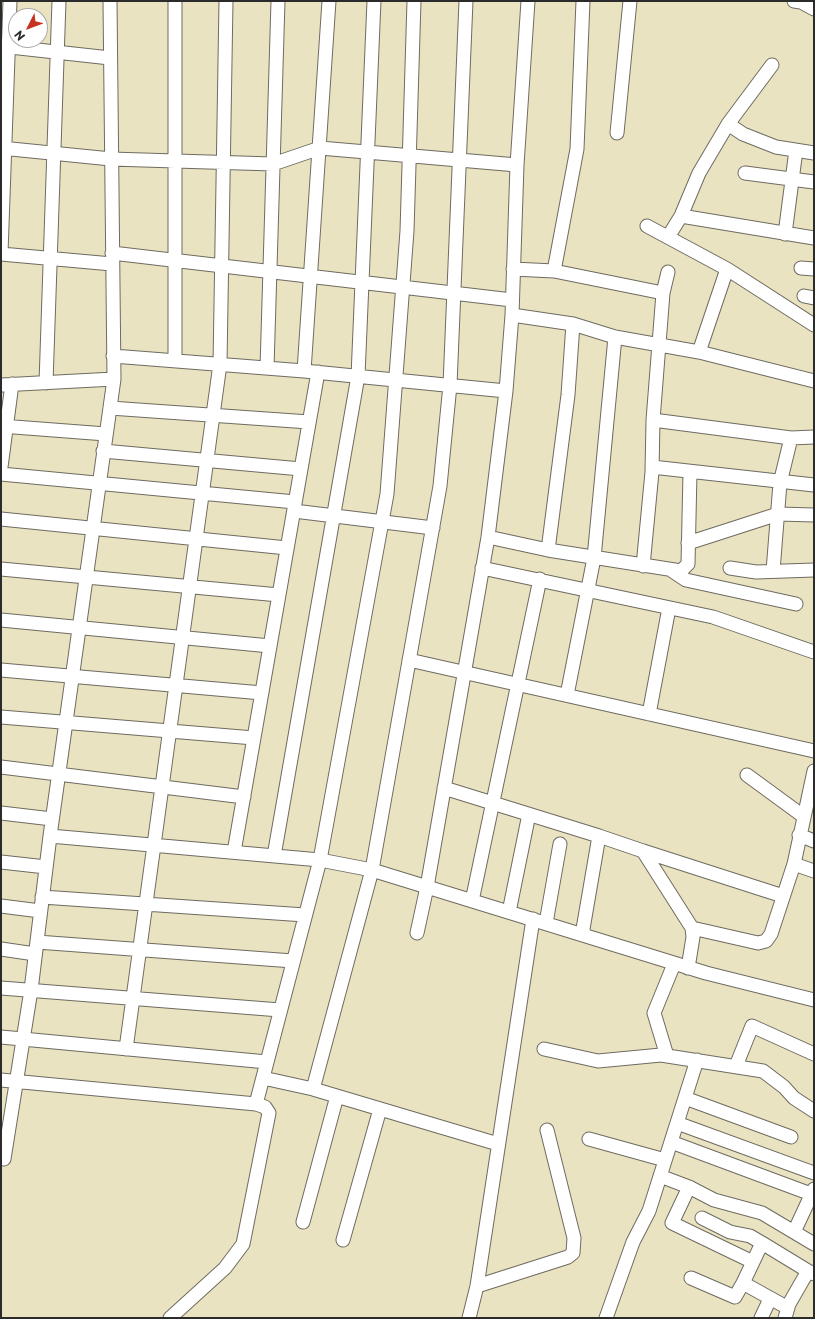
<!DOCTYPE html>
<html>
<head>
<meta charset="utf-8">
<style>
	body { margin:0 }
	#map { position:relative; width:815px; height:1319px; overflow:hidden; background:#eae3c1; font-family:"Playpen Sans",sans-serif }
	canvas { display:block }
	.frame { position:absolute; inset:0; border:2px solid #2b2b2b; pointer-events:none }
	.north { position:absolute; left:8px; top:8px; width:40px; height:40px; box-sizing:border-box; background:#fff; border:1px solid #aaa; border-radius:50%; rotate:228deg; font-size:11px; font-weight:700; line-height:16px; text-align:center; color:#2b2b2b }
	.north::after { content:''; display:block; margin:auto; width:14px; height:18px; background:#c8321e; clip-path:polygon(50% 0,100% 100%,50% 72%,0 100%) }
</style>
</head>
<body>
<div id="map">
<canvas width="815" height="1319"></canvas>
<div class="frame"></div>
<div class="north">N</div>
</div>
<script>
const c = document.querySelector('canvas').getContext('2d');
c.lineJoin = 'round';
const poly = rows => new Path2D(rows.map(r => 'M' + r).join(''));
function trace(path, color, width, dash) { c.strokeStyle = color; c.lineWidth = width; c.lineCap = dash ? 'butt' : 'round'; c.setLineDash(dash || []); c.stroke(path); }
const street = poly([
	[175,1,175,360],
	[794,1,801,2,814,9],
	[1,46,110,58],
	[728,124,743,134,776,147,814,153],
	[617,133,630,1],
	[1,148,111,159,273,164,320,148,517,165],
	[745,173,814,182],
	[681,216,814,238],
	[647,226,727,269,814,325],
	[785,234,796,150],
	[668,237,681,216,699,173,728,124,772,65],
	[1,253,10,1],
	[112,253,512,300],
	[1,254,112,264],
	[801,268,814,269],
	[513,269,554,271,663,293],
	[554,271,577,149,583,1],
	[804,296,814,298],
	[512,315,573,324,615,337,699,352,814,381],
	[699,352,727,269],
	[113,356,304,371,506,391],
	[267,368,278,1],
	[304,371,329,1],
	[46,383,59,1],
	[1,385,114,379],
	[110,408,309,422],
	[653,420,791,438,814,437],
	[1,426,106,434],
	[103,451,301,469],
	[1,467,12,384],
	[652,467,814,485],
	[1,474,295,502],
	[294,511,433,528],
	[1,519,287,548],
	[488,537,548,550,681,571,688,564,690,472],
	[688,543,778,514,814,515],
	[548,550,568,395,573,324],
	[643,566,652,472,653,420,663,293,668,272],
	[482,568,713,617,814,652],
	[730,568,756,572,814,570],
	[1,569,279,595],
	[671,570,686,580,796,604],
	[773,571,780,483,791,438],
	[1,620,270,646],
	[409,660,814,751],
	[1,670,262,693],
	[567,695,594,558,615,337],
	[649,714,669,608],
	[1,717,254,738],
	[1,767,244,797],
	[747,775,803,816],
	[444,788,599,836,643,851,692,928,693,937,688,968],
	[1,813,52,819],
	[799,835,814,841],
	[50,836,320,860,372,870,706,973,814,1000],
	[643,851,783,896],
	[234,852,318,372],
	[274,856,358,376,374,1],
	[1,862,46,867],
	[794,864,814,871],
	[42,897,305,915],
	[472,901,540,579],
	[1,906,40,911],
	[509,912,529,814],
	[546,923,560,844],
	[692,928,758,943,766,941,771,934,794,864,814,771],
	[417,933,427,887,488,537,506,391,512,315,517,165,528,1],
	[584,935,583,929,599,836],
	[37,942,293,961],
	[1,949,35,954],
	[1,988,280,1010],
	[1,1037,267,1062],
	[126,1049,220,364,226,1],
	[544,1049,598,1061,661,1055,763,1071,784,1087,794,1098,814,1111],
	[667,1056,654,1013,674,964],
	[736,1066,752,1026,814,1054],
	[263,1078,313,1089,498,1144],
	[1,1080,256,1104,320,860,387,494,407,231,414,1],
	[313,1089,372,870,440,486,450,385,466,1],
	[685,1098,791,1137],
	[677,1123,814,1173],
	[589,1139,665,1160],
	[671,1142,811,1194],
	[4,1159,31,990,50,836,114,379,110,1],
	[660,1176,689,1187,714,1200,762,1213,814,1244],
	[689,1187,672,1223,753,1262],
	[702,1218,730,1232,750,1236,762,1243],
	[303,1222,337,1096],
	[794,1232,814,1189],
	[343,1240,380,1109],
	[691,1278,735,1297,743,1283],
	[477,1286,568,1257,573,1253,574,1238,547,1130],
	[788,1308,743,1283,762,1243,808,1271],
	[170,1318,225,1268,243,1244,269,1113,265,1107,256,1104],
	[469,1318,477,1286,533,919],
	[606,1318,633,1242,649,1211,697,1060],
	[761,1318,770,1299],
	[785,1318,789,1304,808,1271,814,1274]
]);
trace(street, '#6e6b60', 15);
trace(street, '#fff', 13);
</script>
</body>
</html>
